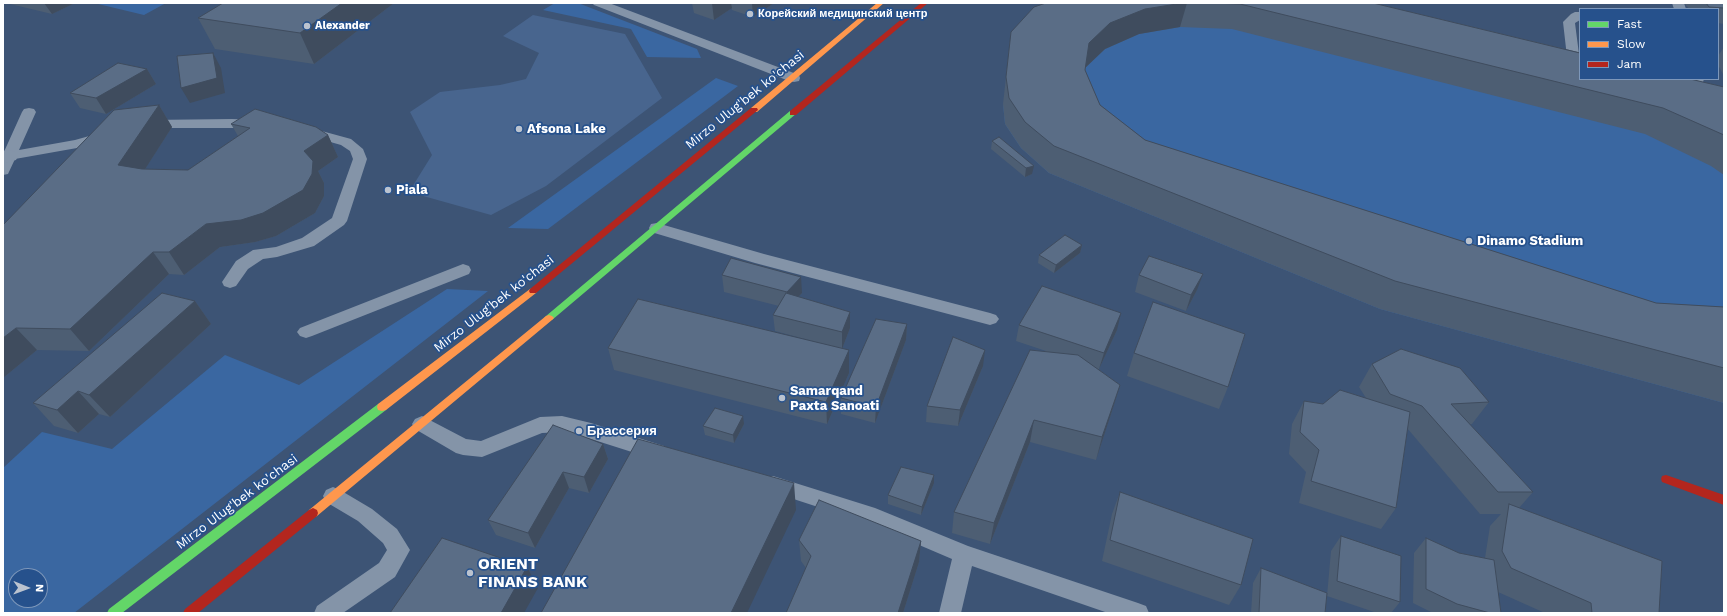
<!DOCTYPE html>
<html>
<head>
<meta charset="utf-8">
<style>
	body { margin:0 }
	#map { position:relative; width:1727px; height:616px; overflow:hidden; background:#3d5475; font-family:"Work Sans",sans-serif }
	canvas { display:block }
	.frame { position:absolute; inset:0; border:4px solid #fff; pointer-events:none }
	.legend { position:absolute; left:1579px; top:8px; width:140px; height:72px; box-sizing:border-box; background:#26518c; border:1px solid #7d97ba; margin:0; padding:5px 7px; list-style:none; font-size:12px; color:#fff }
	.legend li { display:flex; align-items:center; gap:8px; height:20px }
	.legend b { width:20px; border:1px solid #7d97ba }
	.north { position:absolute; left:8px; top:568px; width:40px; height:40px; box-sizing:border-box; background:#26518c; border:1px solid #7d97ba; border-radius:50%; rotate:91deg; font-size:11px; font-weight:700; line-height:16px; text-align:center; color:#fff }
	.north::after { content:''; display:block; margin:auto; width:14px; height:18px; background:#bbc3cf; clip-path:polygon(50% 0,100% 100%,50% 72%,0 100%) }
</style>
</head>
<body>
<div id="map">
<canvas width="1727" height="616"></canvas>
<div class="frame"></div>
<ul class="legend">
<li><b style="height:5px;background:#63d668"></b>Fast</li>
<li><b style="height:5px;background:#ff974d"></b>Slow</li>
<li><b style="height:5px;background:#b3261e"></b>Jam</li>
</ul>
<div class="north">N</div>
</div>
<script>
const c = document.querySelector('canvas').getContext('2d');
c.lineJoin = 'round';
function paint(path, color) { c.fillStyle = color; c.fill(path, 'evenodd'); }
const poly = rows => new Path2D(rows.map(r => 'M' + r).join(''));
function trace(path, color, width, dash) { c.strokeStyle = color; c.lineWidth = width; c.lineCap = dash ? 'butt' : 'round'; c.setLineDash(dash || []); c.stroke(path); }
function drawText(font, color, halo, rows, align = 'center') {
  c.font = font + ' "Work Sans",sans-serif'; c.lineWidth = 3.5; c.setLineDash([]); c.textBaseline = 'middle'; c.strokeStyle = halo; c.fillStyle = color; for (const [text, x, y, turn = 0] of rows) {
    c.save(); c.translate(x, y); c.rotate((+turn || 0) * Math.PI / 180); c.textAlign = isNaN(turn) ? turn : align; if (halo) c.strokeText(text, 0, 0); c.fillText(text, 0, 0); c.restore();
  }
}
const green = poly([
	[94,3,166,3,144,15],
	[555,3,578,3,697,49,701,58,647,57,631,29,543,10],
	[1130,3,1724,120,1724,403,1380,309,1049,173,1021,148,1005,124,1003,104],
	[716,78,738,86,548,229,508,228],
	[447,289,488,291,74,613,3,613,3,468,42,432,112,449,225,355,299,385],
	[16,576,40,576,40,600,16,600]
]);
const water = poly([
	[533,15,625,34,662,98,546,186,491,215,409,192,432,155,410,112,440,92,500,85,526,79,539,53,503,36]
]);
const lane = poly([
	[592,3,609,3,799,75,800,78,799,81,794,82,789,81,594,5,592,3],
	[1672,3,1684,3,1686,9,1674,9,1672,3],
	[1575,12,1580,12,1580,20,1575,23,1580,62,1569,60,1567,57,1563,22,1571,14,1575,12],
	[1666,79,1704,79,1703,82,1682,85,1667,82,1666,79],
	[29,108,34,109,36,112,19,150,75,140,107,131,112,132,114,135,112,138,77,148,15,159,8,174,3,175,3,154,22,112,24,109,29,108],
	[232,119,255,120,260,121,262,124,260,127,255,128,148,128,143,127,141,124,143,121,148,120,232,119],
	[307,127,351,139,363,149,367,159,347,221,344,225,314,246,277,257,263,259,248,269,236,286,230,288,224,286,222,282,236,261,253,250,276,247,302,238,332,218,353,159,350,151,341,145,302,134,300,131,302,128,307,127],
	[657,223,764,254,990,313,996,315,999,319,996,323,990,325,755,263,651,232,649,228,651,224,657,223],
	[463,264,469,266,471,270,469,274,312,336,306,338,300,336,297,332,300,328,463,264],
	[422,416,466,439,481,441,540,417,562,416,591,423,664,446,667,452,664,458,657,460,591,439,562,432,542,433,482,457,463,455,456,453,415,429,412,424,415,419,422,416],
	[773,476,875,508,968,546,1138,603,1146,606,1149,613,1108,613,972,566,961,613,939,613,952,559,870,524,766,490,763,484,766,478,773,476],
	[333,487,340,490,372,509,397,529,410,550,395,577,343,613,314,613,317,606,379,563,387,550,383,543,358,521,326,502,323,496,326,490,333,487]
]);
const street = poly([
	[9,150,16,152,18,156,16,160,3,163,3,151,9,150]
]);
const fast = poly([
	[790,111,796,111,797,113,552,320,546,320,544,318,546,316,790,111],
	[382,403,386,404,387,407,386,410,122,613,107,613,109,609,378,404,382,403]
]);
const slow = poly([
	[877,3,884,3,757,112,751,112,751,108,877,3],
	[533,288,536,289,537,291,536,293,386,410,382,411,378,410,377,407,378,404,530,289,533,288],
	[549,315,552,316,554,318,552,320,317,516,313,518,309,516,308,513,309,510,546,316,549,315]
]);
const jam = poly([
	[921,3,928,3,796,115,790,115,790,111,921,3],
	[751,108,757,108,758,110,536,293,530,293,529,291,530,289,751,108],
	[1666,475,1724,495,1724,505,1662,482,1661,479,1662,476,1666,475],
	[313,508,317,510,318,513,317,516,198,613,183,613,185,609,309,510,313,508]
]);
const wall = poly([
	[6,3,75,3,52,14],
	[394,3,314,64,215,49,198,18],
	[692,3,774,3,753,17,732,10,732,8,714,20,694,13],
	[1046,3,1373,3,1724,87,1724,175,1711,166,1645,134,1232,29,1180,27,1139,34,1105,49,1085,68,1085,70,1100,105,1145,140,1656,303,1724,307,1724,403,1380,309,1049,173,1021,148,1005,124,1003,104,1011,32],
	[1684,3,1724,3,1724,24,1718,23,1718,9,1689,9],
	[1724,47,1724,76,1718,65,1718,56],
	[147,69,156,84,106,114,80,108,70,93],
	[159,105,172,127,145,169,188,170,238,136,231,124,328,135,338,157,318,171,324,183,324,196,315,213,276,236,255,242,220,247,184,275,169,274,89,351,37,350,3,378,3,225],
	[999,137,1032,174,1025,177,991,149,992,141],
	[1082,245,1080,253,1054,273,1038,263,1039,255],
	[722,275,802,293,798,297,850,312,850,328,842,349,775,331,773,315,779,306,724,292],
	[1139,275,1197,290,1186,311,1135,292],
	[195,301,211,324,110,417,99,414,78,433,54,426,33,403],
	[907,324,906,340,875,423,841,414,841,398],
	[1019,325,1117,330,1099,369,1098,369,1120,385,1113,408,1096,460,1030,442,990,544,952,533,954,512,1046,351,1016,341],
	[608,348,849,373,827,424,614,370],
	[1134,353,1228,387,1219,409,1127,376],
	[1372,364,1489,402,1472,424,1469,424,1533,492,1519,508,1659,613,1545,613,1498,592,1501,613,1433,613,1413,603,1414,553,1426,538,1459,553,1485,558,1490,526,1501,514,1480,514,1407,428,1396,508,1381,529,1299,503,1306,472,1289,454,1292,424,1304,401,1323,404,1366,398,1359,387],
	[983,366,958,426,926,422,927,406],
	[744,424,734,443,705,435,703,426],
	[603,444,608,459,589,493,569,488,535,548,496,535,488,520],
	[934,483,921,515,888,504,888,495],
	[1120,492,1241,585,1229,605,1102,561,1112,514],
	[1341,536,1400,602,1391,613,1377,613,1327,596,1331,551],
	[799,540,921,541,919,562,903,613,786,613,806,568,801,561],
	[1261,568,1325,613,1251,613,1253,583]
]);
const shadedWall = poly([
	[44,3,75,3,52,14],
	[342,3,394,3,314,64,300,33],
	[712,3,731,3,732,8,714,20],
	[752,3,774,3,753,17],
	[1183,3,1187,3,1180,27,1139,34,1105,49,1085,68,1089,43,1110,23,1145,9],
	[213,53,221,68,225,93,190,103,181,88],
	[147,69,156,84,106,114,96,98],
	[159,105,172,127,133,188,118,165],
	[328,135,338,157,318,171,324,183,324,196,315,213,276,236,255,242,220,247,184,275,169,252,304,151],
	[1034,166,1032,174,1025,177,1026,168],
	[1082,245,1080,253,1054,273,1056,265],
	[153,252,169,274,89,351,70,329],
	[1203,274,1197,290,1186,311,1191,295],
	[801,277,802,293,788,308,787,292],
	[195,301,211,324,110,417,89,395],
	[850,312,850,328,842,349,842,332],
	[1121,313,1117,330,1099,369,1104,353],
	[907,324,906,340,875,423,876,407],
	[16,328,37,350,3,378,3,338],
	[849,350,849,373,827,424,826,402],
	[985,350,983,366,958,426,960,410],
	[1120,385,1113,408,1096,460,1102,437],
	[78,391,99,414,78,433,57,410],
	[743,416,744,424,734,443,733,435],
	[1034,420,1030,442,990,544,994,523],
	[603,444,608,459,589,493,584,477],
	[563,472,569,488,535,548,528,533],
	[934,475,934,483,921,515,922,507],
	[794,483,796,510,747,613,731,613],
	[921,541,919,562,903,613,898,613],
	[527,567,538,588,524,613,501,613]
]);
const building = poly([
	[223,3,342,3,300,33,198,18,223,3],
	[1046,3,1183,3,1145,9,1110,23,1089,43,1085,70,1100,105,1145,140,1656,303,1724,307,1724,368,1395,281,1054,146,1025,122,1009,98,1006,77,1011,32,1034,7,1046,3],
	[1212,3,1373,3,1580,53,1580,79,1690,79,1724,87,1724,135,1663,108,1240,4,1212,3],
	[1706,3,1724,3,1724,8,1709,7,1706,3],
	[213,53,217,78,181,88,177,56,213,53],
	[118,63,147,69,96,98,70,93,118,63],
	[159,105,118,165,142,169,188,170,250,128,231,124,255,109,316,127,328,135,304,151,313,161,312,174,303,190,263,213,241,220,206,224,169,252,153,252,70,329,16,328,3,338,3,225,114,110,159,105],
	[999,137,1034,166,1026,168,992,141,999,137],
	[1065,235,1082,245,1056,265,1039,255,1065,235],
	[1149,256,1203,274,1191,295,1139,275,1149,256],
	[731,258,801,277,787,292,722,275,731,258],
	[1042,286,1121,313,1104,353,1019,325,1042,286],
	[162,293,195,301,89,395,78,391,57,410,33,403,162,293],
	[786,293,850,312,842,332,773,315,786,293],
	[638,299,849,350,826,402,608,348,638,299],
	[1153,302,1245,334,1228,387,1134,353,1153,302],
	[876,319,907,324,876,407,841,398,876,319],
	[953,337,985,350,960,410,927,406,953,337],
	[1401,349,1460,368,1489,402,1451,404,1533,492,1498,492,1422,406,1390,394,1372,364,1401,349],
	[1030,350,1078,355,1120,385,1102,437,1034,420,994,523,954,512,1030,350],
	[1340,390,1410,412,1396,508,1311,481,1319,450,1300,432,1304,401,1323,404,1340,390],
	[715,408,743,416,733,435,703,426,715,408],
	[553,425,603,444,584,477,563,472,528,533,488,520,553,425],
	[638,439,794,483,731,613,541,613,638,439],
	[901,467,934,475,922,507,888,495,901,467],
	[1120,492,1253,539,1241,585,1110,540,1120,492],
	[819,500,921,541,898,613,786,613,811,556,799,540,819,500],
	[1509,504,1662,561,1659,613,1592,613,1591,603,1511,568,1502,551,1509,504],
	[1341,536,1401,556,1400,602,1337,581,1341,536],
	[442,538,527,567,501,613,390,613,442,538],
	[1426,538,1459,553,1494,560,1501,613,1490,613,1457,604,1426,589,1426,538],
	[1261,568,1327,593,1325,613,1259,613,1261,568]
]);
const markers = [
	[750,14,4,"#bbc3cf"],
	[307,26,4,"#bbc3cf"],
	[519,129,4,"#bbc3cf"],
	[388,190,4,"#bbc3cf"],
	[1469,241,4,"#bbc3cf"],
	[782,398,4,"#bbc3cf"],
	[579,431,4,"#bbc3cf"],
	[470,573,4,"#bbc3cf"]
];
const farPoinames = [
	["Корейский медицинский центр",758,14],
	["Alexander",315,26]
];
const streetNames = [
	["Mirzo Ulug'bek ko'chasi",745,100,-39],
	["Mirzo Ulug'bek ko'chasi",494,304,-38],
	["Mirzo Ulug'bek ko'chasi",237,502,-37]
];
const poiNames = [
	["Afsona Lake",527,129],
	["Piala",396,190],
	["Dinamo Stadium",1477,241],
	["Samarqand",790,391],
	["Paxta Sanoati",790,406],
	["Брассерия",587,431]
];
const nearPoinames = [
	["ORIENT",478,564],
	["FINANS BANK",478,582]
];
paint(green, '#3a67a1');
paint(water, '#48658e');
paint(lane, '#8494a8');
paint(street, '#8494a8');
paint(fast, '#63d668');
paint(slow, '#ff974d');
paint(jam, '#b3261e');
paint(wall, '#4d5e73');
paint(shadedWall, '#3f4c5e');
paint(building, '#5a6d86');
trace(building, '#3f4c5e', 1);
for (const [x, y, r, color] of markers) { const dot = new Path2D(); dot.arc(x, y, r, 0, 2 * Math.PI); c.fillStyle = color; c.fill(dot); trace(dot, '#26518c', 1.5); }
drawText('bold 11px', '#fff', '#26518c', farPoinames, 'left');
drawText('13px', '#fff', '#26518c', streetNames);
drawText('bold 13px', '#fff', '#26518c', poiNames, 'left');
drawText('bold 16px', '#fff', '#26518c', nearPoinames, 'left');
</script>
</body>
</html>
